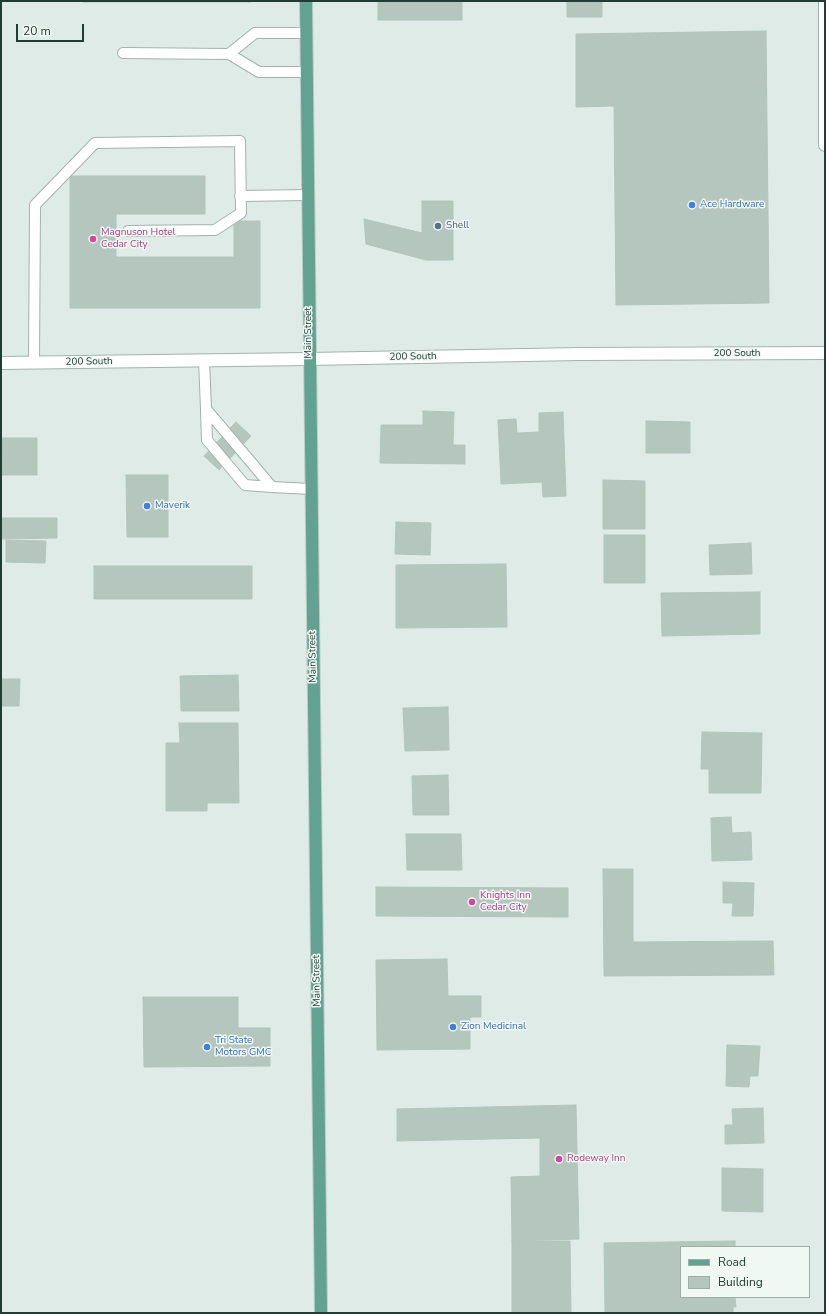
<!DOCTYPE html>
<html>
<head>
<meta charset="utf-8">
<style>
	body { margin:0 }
	#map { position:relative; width:826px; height:1314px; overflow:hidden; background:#dfebe6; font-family:"Nunito Sans",sans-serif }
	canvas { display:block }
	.frame { position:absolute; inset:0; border:2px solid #203c34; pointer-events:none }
	.legend { position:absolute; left:680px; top:1246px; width:130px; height:52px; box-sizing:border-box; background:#f0f8f4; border:1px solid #9dada7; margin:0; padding:5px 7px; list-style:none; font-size:12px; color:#203c34 }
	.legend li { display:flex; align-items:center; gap:8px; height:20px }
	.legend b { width:20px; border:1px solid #9dada7 }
	.scale { position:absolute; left:16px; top:24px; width:68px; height:18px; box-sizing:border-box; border:2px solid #203c34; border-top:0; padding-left:5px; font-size:12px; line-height:14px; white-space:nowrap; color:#203c34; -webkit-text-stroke:3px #f0f8f4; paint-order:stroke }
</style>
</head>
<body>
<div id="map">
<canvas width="826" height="1314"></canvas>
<div class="frame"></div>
<ul class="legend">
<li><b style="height:5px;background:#62a291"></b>Road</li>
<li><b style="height:11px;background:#b5c6bf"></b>Building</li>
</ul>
<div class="scale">20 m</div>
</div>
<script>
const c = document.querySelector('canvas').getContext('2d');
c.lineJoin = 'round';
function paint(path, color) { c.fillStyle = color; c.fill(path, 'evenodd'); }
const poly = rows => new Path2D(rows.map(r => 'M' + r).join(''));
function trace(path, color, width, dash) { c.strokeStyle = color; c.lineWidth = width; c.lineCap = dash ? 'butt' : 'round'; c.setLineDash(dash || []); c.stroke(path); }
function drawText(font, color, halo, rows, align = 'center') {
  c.font = font + ' "Nunito Sans",sans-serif'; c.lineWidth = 3; c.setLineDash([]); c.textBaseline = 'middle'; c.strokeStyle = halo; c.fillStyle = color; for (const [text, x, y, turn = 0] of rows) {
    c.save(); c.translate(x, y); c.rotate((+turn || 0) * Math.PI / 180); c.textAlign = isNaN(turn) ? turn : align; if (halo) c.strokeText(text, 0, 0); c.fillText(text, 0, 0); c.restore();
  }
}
const building = poly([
	[83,1,251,1,251,2,83,2,83,1],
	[378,1,462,1,462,20,378,20,378,1],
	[567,1,602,1,602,17,567,17,567,1],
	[766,31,769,303,616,305,614,106,576,107,576,34,766,31],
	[70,176,205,176,205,214,116,214,116,257,234,257,234,221,260,221,260,308,70,308,70,176],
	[422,201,453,201,453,260,426,260,366,244,364,219,422,233,422,201],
	[423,411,454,412,453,445,465,445,465,464,380,463,381,425,423,425,423,411],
	[563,412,566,496,543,497,542,482,501,484,498,420,516,419,517,433,539,432,539,413,563,412],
	[646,421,690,422,690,453,646,453,646,421],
	[236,422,251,436,219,470,204,456,236,422],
	[2,438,37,438,37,475,1,475,2,438],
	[126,475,168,475,168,537,127,537,126,475],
	[603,480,645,481,645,529,603,529,603,480],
	[1,518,57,518,57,538,1,539,1,518],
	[396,522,431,523,430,555,395,554,396,522],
	[604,535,645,535,645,583,604,583,604,535],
	[6,540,46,541,45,563,6,562,6,540],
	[751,543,752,574,710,575,709,545,751,543],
	[506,564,507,627,396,628,396,565,506,564],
	[94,566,252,566,252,599,94,599,94,566],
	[760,592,760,634,662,636,661,593,760,592],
	[238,675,239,711,181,711,180,676,238,675],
	[1,679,20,679,19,706,1,706,1,679],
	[448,707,449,750,405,751,403,708,448,707],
	[179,723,238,723,239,803,207,803,207,811,166,811,166,743,180,743,179,723],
	[702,732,762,733,761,793,709,793,709,769,701,769,702,732],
	[448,775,449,815,413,815,412,776,448,775],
	[731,817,732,833,751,832,752,860,712,861,711,818,731,817],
	[406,834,461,834,462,870,407,870,406,834],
	[603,869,633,869,633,942,773,941,774,975,604,976,603,869],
	[723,882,754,883,753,916,732,916,733,903,723,903,723,882],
	[376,887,568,888,568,917,376,916,376,887],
	[447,959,448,996,481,996,481,1017,470,1017,470,1049,377,1050,376,960,447,959],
	[143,997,238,997,238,1028,270,1028,270,1066,144,1067,143,997],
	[727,1045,760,1046,758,1076,750,1076,749,1087,726,1086,727,1045],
	[576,1105,579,1239,512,1241,511,1177,540,1176,540,1138,397,1141,397,1109,576,1105],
	[763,1108,764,1143,725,1144,725,1125,733,1125,732,1109,763,1108],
	[722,1168,763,1169,763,1212,722,1211,722,1168],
	[512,1241,570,1241,571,1313,512,1313,512,1241],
	[735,1241,735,1247,681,1247,681,1297,735,1297,736,1307,733,1307,733,1313,605,1313,604,1243,735,1241]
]);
const service = poly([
	[123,53,229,54,255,33,306,33],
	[229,54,259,72,307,72],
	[240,196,308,195],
	[204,360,206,409,272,487,311,489],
	[34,362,35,205,95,143,240,141,241,213,215,230,128,231],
	[206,409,207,440,245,485,272,487]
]);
const minor = poly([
	[825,1,825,145],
	[309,359,580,354,825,353]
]);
const tertiary = poly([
	[1,363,309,359]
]);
const primary = poly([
	[306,1,321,1313]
]);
const markers = [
	[692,205,4,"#3f7fe0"],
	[438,226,4,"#5c6f8a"],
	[93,239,4,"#d1479c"],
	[147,506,4,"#3f7fe0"],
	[472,902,4,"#d1479c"],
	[453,1027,4,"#3f7fe0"],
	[207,1047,4,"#3f7fe0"],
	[559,1159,4,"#d1479c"]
];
const shopNames = [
	["Ace Hardware",700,205],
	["Maverik",155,506],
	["Zion Medicinal",461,1027],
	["Tri State",215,1041],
	["Motors GMC",215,1053]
];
const serviceNames = [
	["Shell",446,226]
];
const hotelNames = [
	["Magnuson Hotel",101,233],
	["Cedar City",101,245],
	["Knights Inn",480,896],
	["Cedar City",480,908],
	["Rodeway Inn",567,1159]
];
const streetNames = [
	["Main Street",309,333,-90],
	["200 South",737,354],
	["200 South",413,357,-1],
	["200 South",89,362,-1],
	["Main Street",313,657,-91],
	["Main Street",317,981,-91]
];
paint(building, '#b5c6bf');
trace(building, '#b2c5bd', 1);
trace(service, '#a2b3ad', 12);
trace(minor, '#a2b3ad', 14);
trace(tertiary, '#a2b3ad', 14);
trace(primary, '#c1c8c6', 14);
trace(service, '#fff', 10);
trace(minor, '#fff', 12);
trace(tertiary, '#fff', 12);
trace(primary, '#62a291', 12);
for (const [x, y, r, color] of markers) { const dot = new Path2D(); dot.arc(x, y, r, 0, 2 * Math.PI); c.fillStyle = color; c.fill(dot); trace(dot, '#f0f8f4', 1.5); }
drawText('10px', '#366cbe', '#f0f8f4', shopNames, 'left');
drawText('10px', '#4e5e75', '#f0f8f4', serviceNames, 'left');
drawText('10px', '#b23c85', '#f0f8f4', hotelNames, 'left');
drawText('10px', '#203c34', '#f0f8f4', streetNames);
</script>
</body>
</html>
